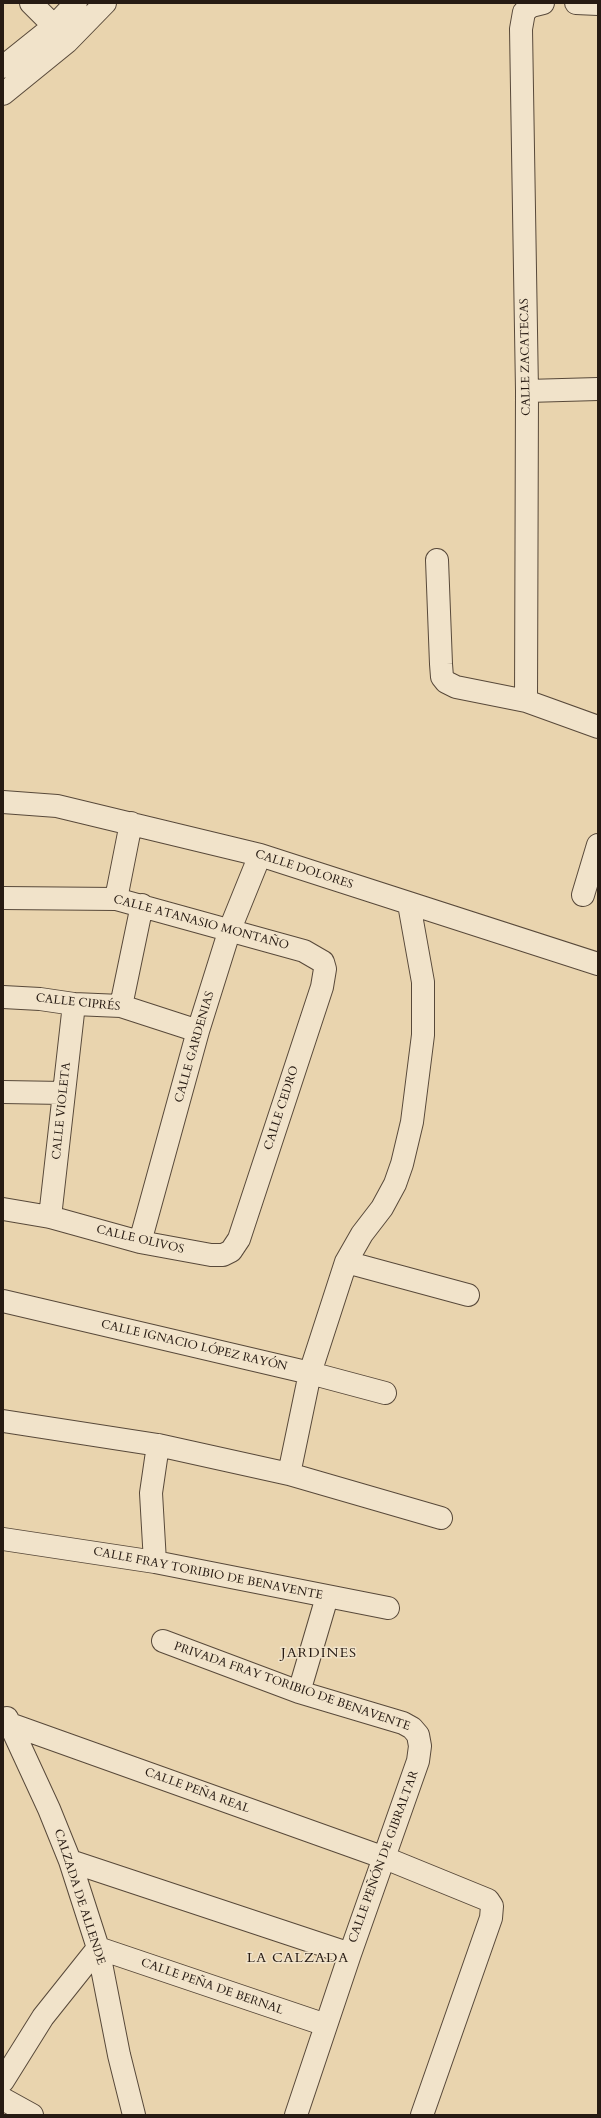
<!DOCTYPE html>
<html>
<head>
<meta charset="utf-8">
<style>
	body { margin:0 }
	#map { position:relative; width:601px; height:2118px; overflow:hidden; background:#e9d4ae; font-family:Cardo,serif }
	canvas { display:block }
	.frame { position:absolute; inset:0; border:4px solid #271b13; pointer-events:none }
</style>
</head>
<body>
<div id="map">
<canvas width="601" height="2118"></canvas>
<div class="frame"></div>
</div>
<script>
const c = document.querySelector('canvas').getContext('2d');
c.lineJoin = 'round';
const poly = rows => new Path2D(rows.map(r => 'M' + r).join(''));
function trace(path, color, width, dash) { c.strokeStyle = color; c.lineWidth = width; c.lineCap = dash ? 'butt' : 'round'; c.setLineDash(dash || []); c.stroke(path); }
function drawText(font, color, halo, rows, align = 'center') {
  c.font = font + ' Cardo,serif'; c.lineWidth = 3; c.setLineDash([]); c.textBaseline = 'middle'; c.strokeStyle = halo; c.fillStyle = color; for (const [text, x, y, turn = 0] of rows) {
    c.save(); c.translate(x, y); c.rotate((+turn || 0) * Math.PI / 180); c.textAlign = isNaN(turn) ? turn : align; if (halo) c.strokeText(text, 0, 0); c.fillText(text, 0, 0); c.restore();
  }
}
const minor = poly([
	[31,3,54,26],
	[576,3,598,4],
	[3,67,54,26,76,3],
	[3,94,67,42,105,3],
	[527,391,598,389],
	[437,560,441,664,442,677,446,682,456,687,526,701,598,727],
	[526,701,527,391,521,29,524,12,531,6,543,3],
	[3,802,57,806,260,855,598,964],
	[583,895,598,845],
	[3,898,116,899,304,951,323,962,325,969,322,987,239,1239,231,1251,223,1255,211,1255,140,1242,50,1217,3,1209],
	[116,899,131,823],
	[3,997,40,999,74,1004,121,1006,198,1031],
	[121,1006,142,905],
	[3,1092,64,1093],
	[50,1217,74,1004],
	[140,1242,198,1031,230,929,260,855],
	[346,1262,468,1295],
	[3,1301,310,1373,385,1393],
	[3,1421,158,1445,289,1474,441,1518],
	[289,1474,310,1373,346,1262,362,1234,382,1208,395,1184,402,1164,412,1122,423,1035,423,982,409,904],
	[3,1539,155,1562,388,1608],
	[155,1562,151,1493,158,1445],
	[163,1641,299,1692,403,1723,412,1728,418,1735,420,1746,418,1761,350,1954,296,2115],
	[299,1692,327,1597],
	[7,1718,49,1809,70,1861,98,1948,119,2055,134,2115],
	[10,1724,385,1858,488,1900,492,1906,491,1918,422,2115],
	[70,1861,350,1954],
	[3,2081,43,2017,98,1948,326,2025],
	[3,2099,32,2115]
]);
const streetNames = [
	["CALLE ZACATECAS",526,357,-91],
	["CALLE DOLORES",304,870,18],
	["CALLE ATANASIO MONTAÑO",201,923,15],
	["CALLE CIPRÉS",78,1003,6],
	["CALLE GARDENIAS",195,1047,-74],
	["CALLE CEDRO",282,1108,-72],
	["CALLE VIOLETA",62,1111,-84],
	["CALLE OLIVOS",140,1240,13],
	["CALLE IGNACIO LÓPEZ RAYÓN",194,1346,13],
	["CALLE FRAY TORIBIO DE BENAVENTE",208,1574,11],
	["PRIVADA FRAY TORIBIO DE BENAVENTE",292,1687,19],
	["CALLE PEÑA REAL",197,1791,20],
	["CALLE PEÑÓN DE GIBRALTAR",384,1857,-70],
	["CALZADA DE ALLENDE",79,1897,72],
	["CALLE PEÑA DE BERNAL",212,1987,19]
];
const quarterNames = [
	["JARDINES",319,1654],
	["LA CALZADA",298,1959]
];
trace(minor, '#58493a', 24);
trace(minor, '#f1e3ca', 22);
drawText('12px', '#271b13', '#f1e3ca', streetNames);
c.letterSpacing = '1px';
drawText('14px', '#271b13', '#f1e3ca', quarterNames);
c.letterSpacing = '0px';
</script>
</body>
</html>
